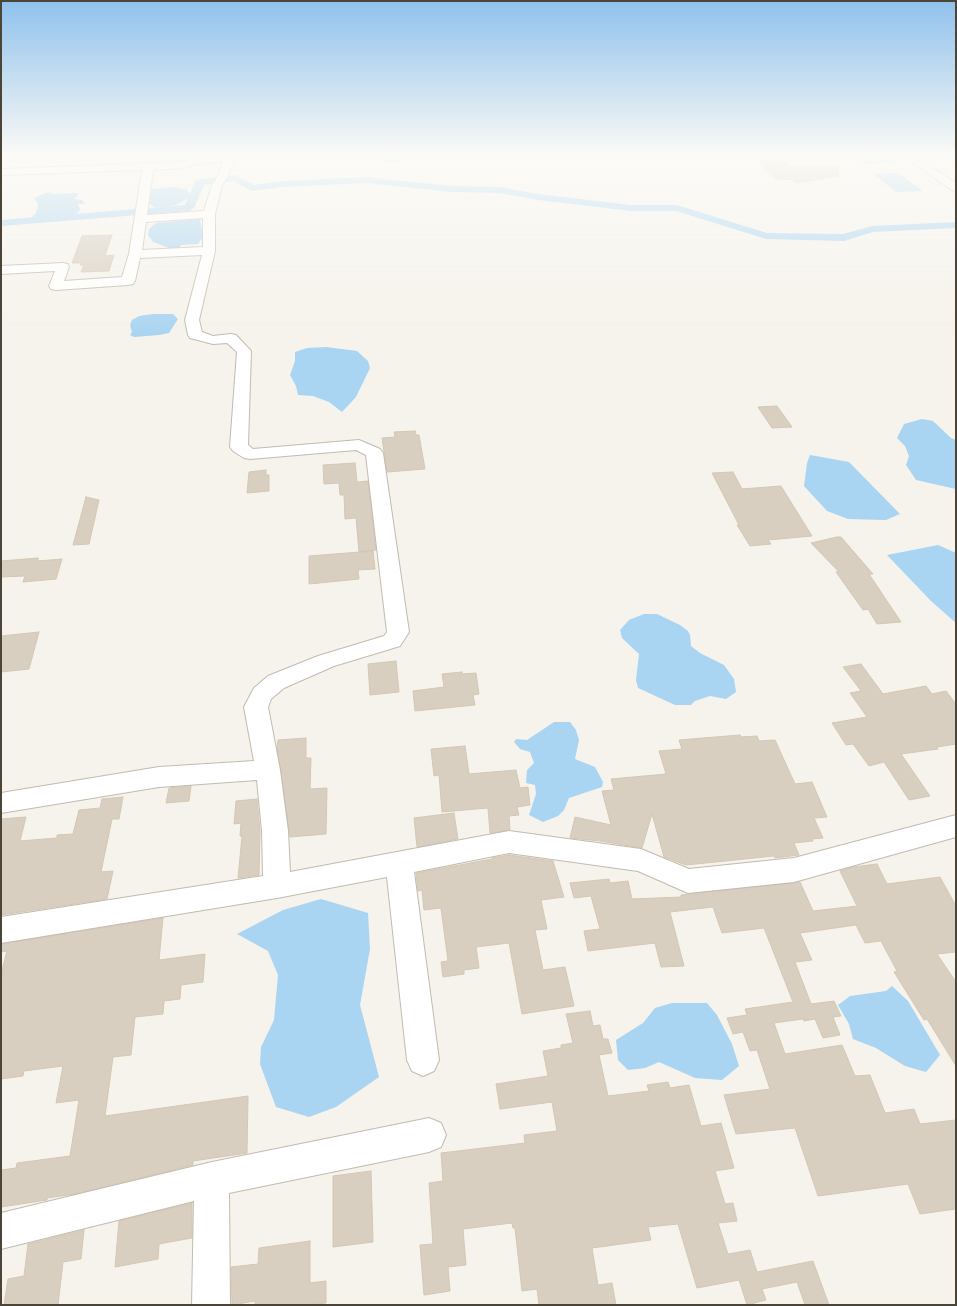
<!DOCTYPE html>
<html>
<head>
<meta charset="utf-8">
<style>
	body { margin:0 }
	#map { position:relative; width:957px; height:1306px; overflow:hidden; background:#f6f3ec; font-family:Barlow,sans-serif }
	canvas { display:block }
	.frame { position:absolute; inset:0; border:2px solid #4b4439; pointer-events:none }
</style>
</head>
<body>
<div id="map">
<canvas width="957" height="1306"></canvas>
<div class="frame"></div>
</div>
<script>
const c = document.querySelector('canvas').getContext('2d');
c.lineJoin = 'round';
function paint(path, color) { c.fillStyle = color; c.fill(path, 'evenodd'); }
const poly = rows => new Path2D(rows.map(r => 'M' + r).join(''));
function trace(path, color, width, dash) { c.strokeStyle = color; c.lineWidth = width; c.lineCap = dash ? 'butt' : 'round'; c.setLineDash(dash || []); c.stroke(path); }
const water = poly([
	[162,153,222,153,216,157,202,156,180,162,168,163,159,162,160,157],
	[371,153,386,153,402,159,396,162,386,163,383,162,384,158,373,155],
	[849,153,879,153,894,162,866,164],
	[898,173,923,191,896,192,873,174],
	[172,187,186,189,190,194,189,198,176,205,164,207,155,207,148,203,152,189],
	[48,192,54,194,77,193,78,195,74,199,82,200,85,204,78,204,80,209,78,213,71,215,30,219,36,213,38,204,34,198],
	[200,219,203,237,198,244,181,245,180,247,172,249,153,242,148,235,149,229,156,223],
	[153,314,173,314,178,319,169,333,159,335,134,337,130,335,132,332,130,325,132,320,139,316],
	[326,347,357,351,368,361,370,368,356,397,342,412,329,402,313,396,298,395,296,386,290,375,295,361,295,352,307,348],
	[922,419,933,421,951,438,956,440,956,489,916,480,906,465,909,456,905,446,897,438,904,424],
	[810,455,849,462,900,514,886,520,848,519,827,511,804,486,807,463],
	[938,545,956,553,956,623,931,601,887,555],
	[644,614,657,614,680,625,688,631,690,635,691,646,700,653,724,665,734,679,736,692,726,699,710,696,695,701,691,705,675,705,638,688,636,680,639,654,622,638,620,630,629,620],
	[554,722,570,722,576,730,579,740,575,759,595,767,603,782,602,787,569,798,564,810,558,816,543,822,529,815,536,794,535,785,526,783,527,770,534,763,530,752,520,749,514,742,516,739,527,740],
	[321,899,368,913,370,949,360,1005,379,1077,336,1107,309,1117,276,1107,260,1064,261,1047,274,1020,278,975,268,951,237,934,283,910],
	[892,986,908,1001,940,1055,926,1072,905,1066,876,1048,853,1039,849,1024,838,1005,850,996,886,991],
	[672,1003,707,1003,717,1015,732,1044,739,1066,722,1080,695,1078,659,1062,645,1068,628,1070,618,1060,616,1040,643,1023,655,1008]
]);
const canal = poly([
	[235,175,254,185,282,181,365,177,452,186,500,187,538,194,631,205,677,205,767,233,843,234,872,226,956,222,956,228,873,232,844,241,766,239,676,211,631,211,538,200,500,193,452,192,365,183,282,187,252,191,233,181,204,185,194,208,189,211,1,226,1,220,185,205,196,180,235,175]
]);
const building = poly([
	[782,160,792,167,838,167,839,176,796,183,791,179,777,180,758,161,782,160],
	[112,235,105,256,114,255,109,271,81,272,84,265,80,265,81,263,72,263,82,236,112,235],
	[777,406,792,427,772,428,758,407,777,406],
	[415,431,416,435,419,435,425,469,387,472,382,438,395,437,394,432,415,431],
	[355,463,357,482,368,481,376,550,359,552,356,518,345,519,344,495,340,495,339,483,324,484,323,465,355,463],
	[266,470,266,475,269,475,269,491,247,493,249,472,266,470],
	[733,472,742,489,781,486,812,536,768,540,771,544,750,546,737,525,739,525,712,473,733,472],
	[86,497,99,500,89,544,73,545,86,497],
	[837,537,841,537,873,574,869,574,901,622,877,624,868,609,863,610,836,572,839,572,811,543,837,537],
	[373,551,375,569,358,570,359,579,309,584,309,556,373,551],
	[38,558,38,561,62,559,56,579,23,582,25,576,1,577,1,561,38,558],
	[39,632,29,669,1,672,1,636,39,632],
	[396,661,399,692,370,695,368,664,396,661],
	[861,664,883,694,926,686,932,694,946,691,956,704,956,744,937,747,938,749,901,754,930,796,909,800,884,762,869,766,853,744,846,745,832,723,867,717,850,693,861,691,843,667,861,664],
	[462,672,462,674,476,673,479,694,473,695,475,705,415,711,413,691,444,687,442,674,462,672],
	[740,735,741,737,757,736,759,741,775,740,795,784,812,782,827,817,814,818,823,838,812,839,813,841,794,843,799,855,775,858,774,856,686,865,664,857,652,814,642,848,600,841,570,838,575,817,611,825,602,791,614,790,611,779,666,774,659,751,682,749,679,740,740,735],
	[306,738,306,758,311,758,310,789,327,788,326,834,290,837,277,747,278,740,306,738],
	[465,746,469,774,516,770,520,788,528,787,530,805,517,807,519,815,509,816,510,830,490,833,488,808,442,812,439,775,434,776,431,749,465,746],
	[191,786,189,801,166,803,169,788,191,786],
	[123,797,119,819,112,819,101,872,113,871,107,899,1,915,1,819,26,817,20,841,57,838,57,835,73,834,79,810,100,808,102,799,123,797],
	[257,799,260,831,259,875,238,878,242,836,240,836,241,823,234,824,236,801,257,799],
	[454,813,458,839,417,847,414,818,454,813],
	[509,855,553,861,564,897,541,900,547,929,535,930,543,970,565,967,574,1006,522,1014,509,943,476,947,479,968,464,970,464,974,443,977,441,962,448,961,441,908,424,910,422,890,418,891,416,873,492,859,492,858,509,855],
	[877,864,887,884,940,877,956,906,956,952,937,954,956,982,956,1066,927,1019,924,1020,894,972,897,971,881,941,865,943,856,925,800,933,812,960,795,962,811,1004,834,1001,841,1016,833,1017,840,1035,823,1038,815,1019,804,1021,803,1019,774,1023,785,1054,842,1045,855,1076,870,1075,885,1113,914,1109,920,1124,956,1120,956,1209,920,1214,908,1184,818,1196,795,1128,736,1134,724,1095,770,1089,757,1050,750,1051,743,1032,733,1034,727,1018,747,1015,745,1009,793,1002,764,928,722,933,713,907,670,912,684,966,661,967,655,943,588,951,584,931,600,929,591,896,574,898,570,883,609,879,610,883,628,881,632,899,681,897,681,895,800,882,813,911,857,906,840,871,853,867,877,864],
	[163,918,159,960,205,954,203,982,181,985,180,999,164,1001,163,1014,135,1017,131,1055,113,1057,105,1116,248,1096,247,1153,193,1161,193,1165,75,1194,47,1198,47,1200,1,1207,1,1170,16,1168,17,1163,70,1156,79,1100,56,1103,63,1066,24,1071,23,1076,1,1079,1,974,7,951,1,952,1,944,163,918],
	[590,1011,593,1026,600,1025,603,1039,608,1039,612,1053,599,1055,608,1096,649,1091,647,1085,668,1082,670,1088,689,1085,701,1126,721,1123,734,1168,715,1171,725,1204,733,1203,737,1221,718,1223,728,1254,750,1250,757,1272,813,1261,829,1305,805,1305,797,1282,762,1289,766,1300,747,1305,739,1280,697,1288,678,1224,648,1227,651,1240,592,1248,598,1285,612,1283,616,1305,539,1305,537,1289,522,1291,515,1228,513,1228,512,1223,463,1229,466,1265,448,1267,450,1291,424,1295,420,1245,433,1244,429,1183,443,1181,441,1153,525,1143,524,1135,557,1131,552,1102,500,1109,496,1084,548,1076,543,1051,561,1048,561,1045,573,1043,566,1014,590,1011],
	[371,1171,373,1242,333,1247,333,1176,371,1171],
	[192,1203,192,1238,159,1244,158,1259,115,1267,119,1221,192,1203],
	[84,1230,81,1259,63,1262,58,1305,4,1305,8,1279,24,1276,28,1244,84,1230],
	[310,1241,310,1283,326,1281,326,1303,308,1305,255,1305,255,1301,232,1305,231,1267,258,1264,259,1248,310,1241]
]);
const street = poly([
	[228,153,238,153,234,158,228,176,222,185,215,214,215,251,199,320,202,332,213,336,231,334,236,335,251,351,248,445,253,449,359,440,380,449,383,453,409,632,400,646,334,666,284,688,271,699,268,707,280,770,288,831,290,872,509,831,641,849,689,869,794,858,956,815,956,837,794,882,688,893,638,871,509,853,414,872,439,1060,434,1071,423,1076,412,1071,407,1060,387,877,277,898,1,943,1,917,263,876,262,831,257,780,159,787,1,813,1,793,159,767,254,761,244,707,254,688,268,676,318,656,384,636,387,632,366,455,356,450,250,459,244,458,233,451,230,447,237,352,227,343,213,344,190,338,188,335,185,320,202,255,140,258,135,281,133,284,128,285,56,290,51,289,49,286,55,271,1,274,1,266,63,263,68,264,69,267,64,281,122,277,129,254,142,170,1,175,1,169,183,162,192,158,226,155,228,153],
	[223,162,218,176,212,185,204,211,147,215,153,170,185,168,194,164,223,162],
	[203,218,203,247,142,250,146,222,203,218],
	[899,153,911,153,956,183,956,191,952,190,899,153],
	[429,1118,441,1123,446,1135,441,1147,429,1152,229,1193,230,1305,192,1305,194,1201,1,1249,1,1213,212,1162,429,1118]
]);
paint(water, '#a9d4f2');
paint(canal, '#a9d4f2');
paint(building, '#d8cfc1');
trace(building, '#d3c7b4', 1);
trace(street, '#c2bbae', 2);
paint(street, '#fff');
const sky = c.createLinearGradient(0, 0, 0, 336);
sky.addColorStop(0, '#8fc1ec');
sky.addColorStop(0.46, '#fbfaf6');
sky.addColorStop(1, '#fbfaf600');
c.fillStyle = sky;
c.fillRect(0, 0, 957, 336);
</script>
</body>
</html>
